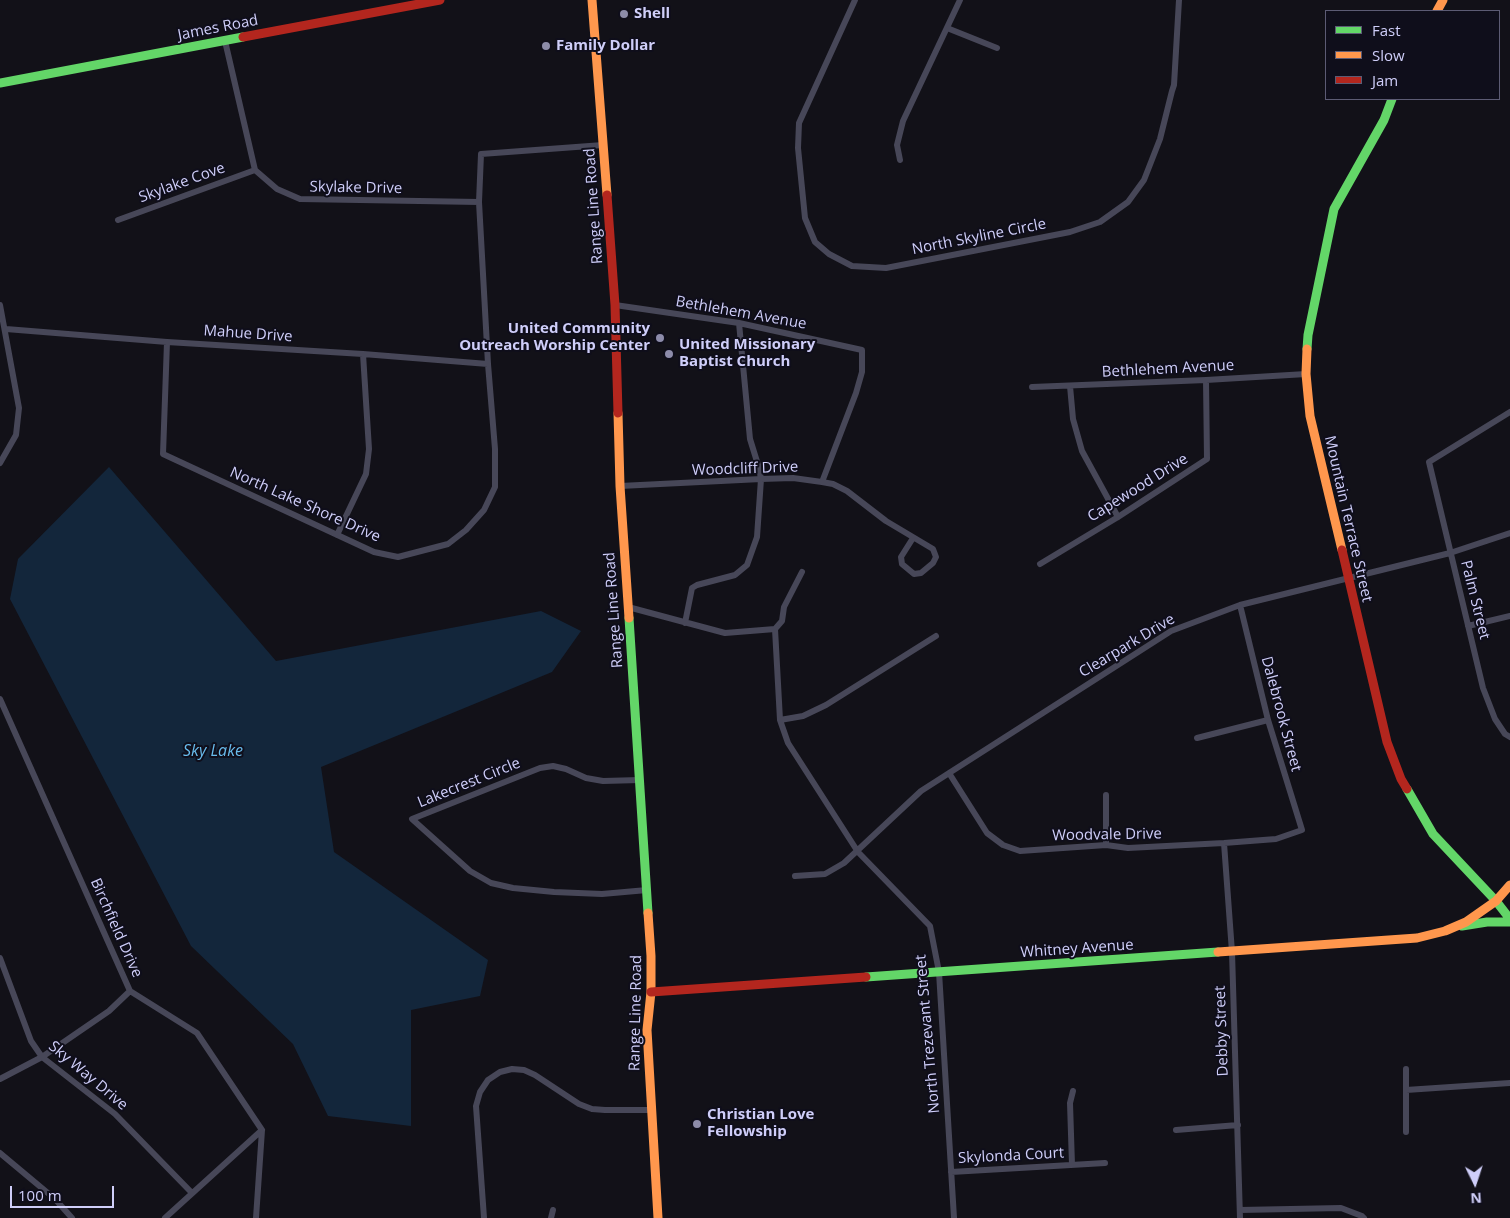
<!DOCTYPE html>
<html>
<head>
<meta charset="utf-8">
<style>
	body { margin:0 }
	#map { position:relative; width:1510px; height:1218px; overflow:hidden; background:#121118; font-family:"Open Sans",sans-serif }
	canvas { display:block }
	.legend { position:absolute; left:1325px; top:10px; width:175px; height:90px; box-sizing:border-box; background:#0f0e1b; border:1px solid #5c5b74; margin:0; padding:6px 9px; list-style:none; font-size:15px; color:#cfcef9 }
	.legend li { display:flex; align-items:center; gap:10px; height:25px }
	.legend b { width:25px; border:1px solid #5c5b74 }
	.north { position:absolute; left:1450px; top:1158px; width:50px; height:50px; -webkit-text-stroke:4px #0f0e1b; paint-order:stroke; rotate:176deg; font-size:14px; font-weight:700; line-height:20px; text-align:center; color:#cfcef9 }
	.north::after { content:''; display:block; margin:auto; width:18px; height:22px; background:#cfcef9; clip-path:polygon(50% 0,100% 100%,50% 72%,0 100%) }
	.scale { position:absolute; left:10px; top:1186px; width:104px; height:22px; box-sizing:border-box; border:2px solid #cfcef9; border-top:0; padding-left:6px; font-size:15px; line-height:18px; white-space:nowrap; color:#cfcef9; -webkit-text-stroke:4px #0f0e1b; paint-order:stroke }
</style>
</head>
<body>
<div id="map">
<canvas width="1510" height="1218"></canvas>
<ul class="legend">
<li><b style="height:6px;background:#63d668"></b>Fast</li>
<li><b style="height:6px;background:#ff974d"></b>Slow</li>
<li><b style="height:6px;background:#b3261e"></b>Jam</li>
</ul>
<div class="north">N</div>
<div class="scale">100 m</div>
</div>
<script>
const c = document.querySelector('canvas').getContext('2d');
c.lineJoin = 'round';
function paint(path, color) { c.fillStyle = color; c.fill(path, 'evenodd'); }
const poly = rows => new Path2D(rows.map(r => 'M' + r).join(''));
function trace(path, color, width, dash) { c.strokeStyle = color; c.lineWidth = width; c.lineCap = dash ? 'butt' : 'round'; c.setLineDash(dash || []); c.stroke(path); }
function drawText(font, color, halo, rows, align = 'center') {
  c.font = font + ' "Open Sans",sans-serif'; c.lineWidth = 4; c.setLineDash([]); c.textBaseline = 'middle'; c.strokeStyle = halo; c.fillStyle = color; for (const [text, x, y, turn = 0] of rows) {
    c.save(); c.translate(x, y); c.rotate((+turn || 0) * Math.PI / 180); c.textAlign = isNaN(turn) ? turn : align; if (halo) c.strokeText(text, 0, 0); c.fillText(text, 0, 0); c.restore();
  }
}
const water = poly([
	[109,467,276,661,541,611,581,631,552,672,321,767,334,852,488,960,480,996,411,1010,411,1126,328,1116,293,1044,191,946,10,599,18,559]
]);
const street = poly([
	[855,0,799,123,798,148,805,218,815,242,829,254,852,266,886,268,1070,232,1100,222,1128,202,1144,180,1160,139,1172,91,1174,85,1179,0],
	[947,28,997,48],
	[225,41,255,170,277,189,300,199,479,202],
	[900,160,897,145,903,121,960,0],
	[118,220,255,170],
	[0,305,19,408,16,435,0,463],
	[615,305,739,323,862,350,862,372,856,393,822,482],
	[6,329,167,342,363,354,488,364],
	[167,342,163,454,374,552,398,557,448,544,466,530,484,510,495,487,495,449,488,364,479,202,481,154,603,145],
	[1070,386,1073,419,1082,451,1118,517],
	[1032,387,1206,380,1306,374],
	[1510,412,1429,462,1483,688,1495,719,1505,734,1510,737],
	[620,486,761,479,793,478,822,482,833,484,847,491,886,521,933,549,936,557,933,563,921,573,914,574,902,564,901,557,913,538],
	[337,535,366,474,369,449,363,354],
	[1040,564,1118,517,1207,459,1206,380],
	[628,607,725,633,775,629],
	[685,623,692,588,697,585,735,575,747,565,757,537,761,479,759,468,750,439,739,323],
	[1468,626,1510,616],
	[775,629,780,720,788,743,858,852,930,926,939,972,954,1218],
	[775,629,782,621,784,607,802,572],
	[0,699,130,991,197,1033,262,1130,256,1218],
	[780,720,803,716,826,705,936,636],
	[1197,738,1268,720],
	[949,773,987,833,1003,845,1020,851,1106,845,1128,848,1224,843,1276,839,1302,830,1268,720,1240,605],
	[640,780,603,781,586,778,566,769,553,766,540,768,412,819,470,871,491,883,513,888,554,892,602,894,647,890],
	[1106,795,1106,845],
	[1224,843,1232,952,1240,1218],
	[795,876,825,874,844,863,921,791,1171,631,1240,605,1450,553,1510,533],
	[0,958,31,1041,42,1057,115,1114,192,1193],
	[1406,1069,1406,1090],
	[0,1079,42,1057,109,1011,130,991],
	[1176,1130,1238,1125],
	[1406,1132,1406,1090,1510,1083],
	[0,1153,55,1199,72,1218],
	[1072,1165,1070,1103,1073,1091],
	[951,1172,1105,1163],
	[1240,1210,1341,1208,1362,1216,1364,1218],
	[165,1218,262,1130],
	[484,1218,476,1106,480,1092,488,1080,500,1072,512,1069,524,1070,535,1075,579,1104,592,1109,605,1110,651,1110],
	[551,1218,553,1210]
]);
const fast = poly([
	[0,83,243,37],
	[1307,349,1308,335,1334,209,1384,120,1392,99],
	[629,618,648,913],
	[1407,789,1433,834,1496,901,1510,919],
	[1462,926,1487,922,1510,922],
	[866,977,1218,952]
]);
const slow = poly([
	[592,0,607,195],
	[1437,11,1443,0],
	[1307,349,1306,374,1310,416,1342,550],
	[618,413,620,486,629,618],
	[648,913,651,956,651,992,647,1030,658,1218],
	[1218,952,1417,938,1445,931,1466,922,1496,901,1510,885]
]);
const jam = poly([
	[243,37,440,0],
	[607,195,615,305,618,413],
	[1342,550,1387,742,1401,779,1407,789],
	[651,992,866,977]
]);
const markers = [
	[624,14,5,"#8d8caa"],
	[546,46,5,"#8d8caa"],
	[660,338,5,"#8d8caa"],
	[669,354,5,"#8d8caa"],
	[697,1124,5,"#8d8caa"]
];
const poiNames = [
	["Shell",634,14],
	["Family Dollar",556,46],
	["United Community",650,329,"right"],
	["Outreach Worship Center",650,346,"right"],
	["United Missionary",679,345],
	["Baptist Church",679,362],
	["Christian Love",707,1115],
	["Fellowship",707,1132]
];
const streetNames = [
	["James Road",218,28,-11],
	["Skylake Cove",182,183,-20],
	["Skylake Drive",356,188,1],
	["Range Line Road",594,206,-94],
	["North Skyline Circle",979,237,-11],
	["Bethlehem Avenue",741,313,10],
	["Mahue Drive",248,334,4],
	["Bethlehem Avenue",1168,369,-3],
	["Woodcliff Drive",745,469,-2],
	["Capewood Drive",1138,488,-32],
	["North Lake Shore Drive",305,505,24],
	["Mountain Terrace Street",1348,519,77],
	["Palm Street",1475,600,76],
	["Range Line Road",614,610,-94],
	["Clearpark Drive",1127,646,-31],
	["Dalebrook Street",1281,714,75],
	["Lakecrest Circle",469,783,-22],
	["Woodvale Drive",1107,835,-1],
	["Birchfield Drive",116,928,66],
	["Whitney Avenue",1077,949,-4],
	["Range Line Road",636,1013,-89],
	["Debby Street",1222,1031,-92],
	["North Trezevant Street",928,1034,-95],
	["Sky Way Drive",88,1076,40],
	["Skylonda Court",1011,1156,-3]
];
const waterNames = [
	["Sky Lake",213,751]
];
paint(water, '#13263b');
trace(street, '#474758', 6);
trace(fast, '#63d668', 9);
trace(slow, '#ff974d', 9);
trace(jam, '#b3261e', 9);
for (const [x, y, r, color] of markers) { const dot = new Path2D(); dot.arc(x, y, r, 0, 2 * Math.PI); c.fillStyle = color; c.fill(dot); trace(dot, '#0f0e1b', 2); }
drawText('bold 15px', '#cfcef9', '#0f0e1b', poiNames, 'left');
drawText('15px', '#cfcef9', '#0f0e1b', streetNames);
drawText('italic 16px', '#68bbec', '#0f0e1b', waterNames);
</script>
</body>
</html>
